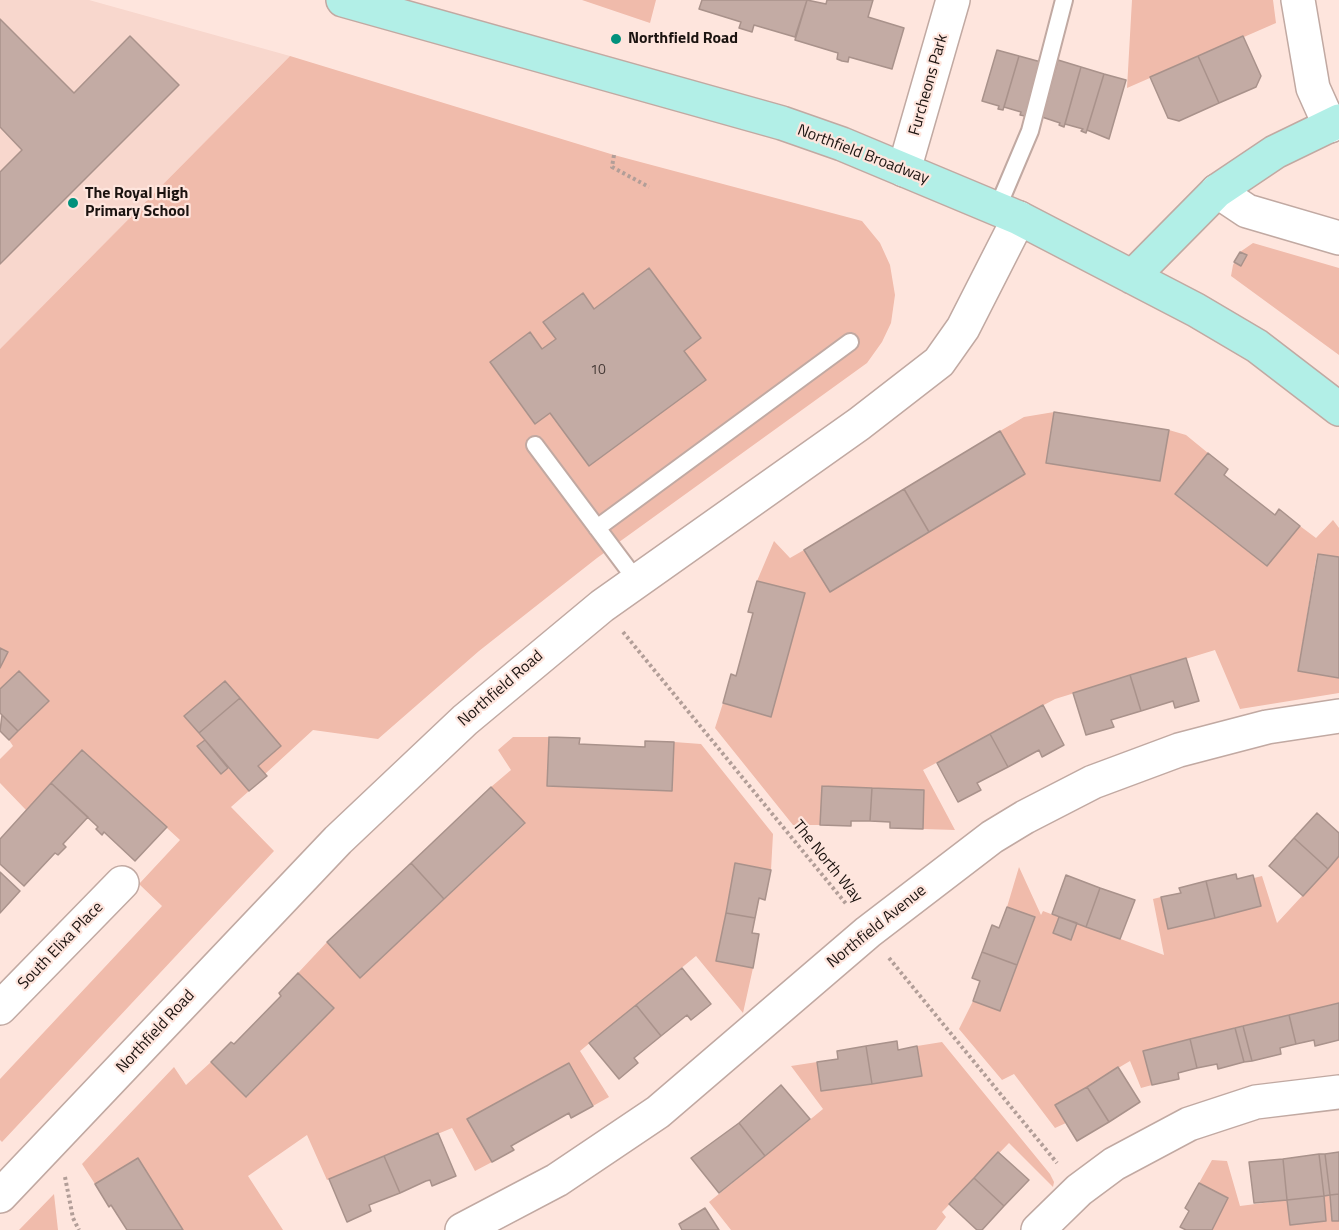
<!DOCTYPE html>
<html>
<head>
<meta charset="utf-8">
<style>
	body { margin:0 }
	canvas { display:block; background:#fee5dd }
</style>
</head>
<body>
<canvas width="1339" height="1230"></canvas>
<script>
const c = document.querySelector('canvas').getContext('2d');
c.lineJoin = 'round';
function paint(path, color) { c.fillStyle = color; c.fill(path, 'evenodd'); }
const poly = rows => new Path2D(rows.map(r => 'M' + r).join(''));
function trace(path, color, width, dash) { c.strokeStyle = color; c.lineWidth = width; c.lineCap = dash ? 'butt' : 'round'; c.setLineDash(dash || []); c.stroke(path); }
function drawText(font, color, halo, rows, align = 'center') {
  c.font = font + ' "Titillium Web",sans-serif'; c.lineWidth = 4.5; c.setLineDash([]); c.textBaseline = 'middle'; c.strokeStyle = halo; c.fillStyle = color; for (const [text, x, y, turn = 0] of rows) {
    c.save(); c.translate(x, y); c.rotate((+turn || 0) * Math.PI / 180); c.textAlign = isNaN(turn) ? turn : align; if (halo) c.strokeText(text, 0, 0); c.fillText(text, 0, 0); c.restore();
  }
}
const built = poly([
	[0,0,89,0,290,56,0,349]
]);
const green = poly([
	[582,0,656,0,650,23],
	[1132,0,1273,0,1276,23,1127,88],
	[290,56,614,155,862,221,880,243,890,265,895,295,891,323,882,342,867,363,597,558,479,651,378,739,313,730,265,774,258,766,281,746,225,681,185,716,205,740,197,746,221,774,228,768,249,791,231,807,274,851,2,1142,0,1140,0,1079,162,906,139,884,180,840,82,750,26,810,0,783,0,759,13,746,9,740,48,701,19,671,0,689,0,668,8,652,0,648,0,349],
	[1253,243,1339,268,1339,355,1231,276,1233,265,1240,252],
	[1054,412,1046,463,1160,481,1169,430,1186,435,1208,453,1175,494,1267,566,1300,526,1316,538,1333,520,1339,528,1339,557,1317,554,1298,671,1339,678,1339,693,1240,709,1215,650,1055,699,923,770,955,830,923,829,924,790,822,786,820,825,793,825,715,728,723,703,771,717,804,593,757,581,774,541,790,558,804,550,830,592,1025,474,1000,431,1024,417],
	[513,737,549,737,547,786,672,791,674,742,701,744,773,834,771,870,735,864,717,960,753,968,743,1013,696,956,580,1051,609,1097,593,1106,569,1063,467,1119,492,1162,475,1171,452,1128,327,1180,307,1135,248,1176,283,1230,183,1230,138,1158,95,1184,82,1164,174,1067,186,1085,211,1062,247,1097,334,1008,298,973,327,942,360,978,525,824,491,787,511,770,498,750],
	[1339,856,1339,1005,1144,1051,1152,1085,1141,1088,1130,1061,1056,1105,1066,1123,1055,1128,1014,1074,1002,1080,959,1029,973,1001,1000,1011,1017,965,1035,918,1007,907,1019,867,1041,915,1043,911,1059,917,1053,933,1071,940,1077,923,1164,955,1153,899,1161,897,1169,929,1260,906,1254,878,1262,876,1277,923],
	[942,1042,1050,1174,1054,1182,1053,1187,1009,1143,942,1212,946,1217,936,1230,731,1230,709,1202,823,1109,791,1066,817,1062,822,1091,921,1076,917,1046],
	[1212,1160,1227,1161,1240,1206,1287,1200,1290,1225,1326,1221,1324,1196,1330,1195,1332,1221,1339,1221,1339,1230,1212,1230,1228,1198,1199,1183],
	[54,1194,58,1230,19,1230]
]);
const building = poly([
	[702,0,807,0,795,37,754,25,752,32,739,28,741,22,699,9,702,0],
	[807,0,826,4,827,0,873,0,868,17,904,28,892,69,849,57,848,62,842,61,837,59,838,53,795,40,807,0],
	[0,19,74,93,130,36,179,85,0,264,0,172,22,150,0,127,0,19],
	[1243,36,1261,76,1256,87,1219,103,1198,56,1243,36],
	[997,50,1019,56,1003,110,998,109,999,106,982,101,997,50],
	[1019,56,1041,62,1025,116,1020,115,1021,112,1004,107,1019,56],
	[1198,56,1219,103,1179,121,1168,118,1150,77,1198,56],
	[1058,60,1081,67,1064,127,1059,125,1060,123,1042,117,1058,60],
	[1081,67,1104,74,1086,133,1081,131,1083,129,1065,124,1081,67],
	[1104,74,1126,80,1109,139,1087,130,1104,74],
	[1240,252,1247,255,1241,266,1234,262,1240,252],
	[649,268,701,338,684,351,706,380,589,466,550,413,535,424,490,362,530,332,542,349,556,339,543,322,583,293,594,309,649,268],
	[1054,412,1169,430,1160,481,1046,463,1054,412],
	[1000,431,1025,474,929,532,904,489,1000,431],
	[1208,453,1228,469,1224,475,1275,515,1279,509,1300,526,1267,566,1175,494,1208,453],
	[904,489,929,532,830,592,804,550,904,489],
	[1318,554,1339,557,1339,678,1298,671,1318,554],
	[757,581,805,593,771,717,723,703,731,674,736,676,753,613,748,612,757,581],
	[0,648,8,652,0,668,0,648],
	[1186,658,1199,701,1175,708,1173,701,1141,711,1130,675,1186,658],
	[19,671,49,701,18,731,0,713,0,689,19,671],
	[1130,675,1141,711,1111,720,1114,727,1086,735,1073,693,1130,675],
	[225,681,240,698,199,733,184,716,225,681],
	[240,698,281,746,258,766,267,776,249,791,199,733,240,698],
	[1043,705,1064,745,1042,757,1039,750,1008,767,990,734,1043,705],
	[2,715,18,731,9,740,0,731,2,715],
	[990,734,1008,767,977,783,981,790,958,802,937,763,990,734],
	[549,737,580,738,579,744,645,747,645,741,674,742,672,791,547,786,549,737],
	[205,740,228,768,221,774,197,746,205,740],
	[82,750,167,827,135,861,104,832,102,835,96,829,98,827,51,783,82,750],
	[51,783,88,817,63,844,66,847,58,855,55,853,24,886,0,864,0,839,51,783],
	[822,786,872,788,870,821,851,821,851,826,820,825,822,786],
	[491,787,525,823,444,899,411,863,491,787],
	[872,788,924,790,923,829,890,828,890,822,870,821,872,788],
	[1317,813,1339,833,1339,856,1328,869,1294,838,1317,813],
	[1294,838,1328,869,1303,896,1269,866,1294,838],
	[411,863,444,899,360,978,327,942,411,863],
	[735,863,771,870,765,900,759,898,755,918,726,913,735,863],
	[0,872,20,891,0,913,0,872],
	[1236,874,1237,879,1253,875,1261,906,1215,918,1206,881,1236,874],
	[1066,875,1100,888,1086,927,1052,914,1066,875],
	[1206,881,1215,918,1168,929,1161,897,1181,893,1179,888,1206,881],
	[1100,888,1135,900,1120,939,1086,927,1100,888],
	[1007,907,1035,917,1017,965,982,952,992,925,999,928,1007,907],
	[726,913,755,918,752,933,759,934,753,968,716,961,726,913],
	[1059,917,1077,923,1071,940,1053,933,1059,917],
	[982,952,1017,965,1000,1011,973,1001,980,981,972,978,982,952],
	[682,968,711,1004,691,1020,687,1015,661,1036,636,1005,682,968],
	[298,973,334,1008,246,1097,211,1062,231,1042,234,1044,281,996,279,993,298,973],
	[1339,1003,1339,1040,1315,1046,1314,1040,1296,1044,1289,1015,1339,1003],
	[636,1005,661,1036,634,1058,638,1063,619,1079,589,1043,636,1005],
	[1289,1015,1296,1044,1280,1048,1281,1054,1252,1061,1243,1026,1289,1015],
	[1243,1026,1252,1061,1244,1062,1235,1028,1243,1026],
	[1235,1028,1244,1062,1218,1069,1217,1064,1197,1068,1190,1039,1235,1028],
	[1190,1039,1197,1068,1178,1073,1179,1079,1152,1085,1143,1051,1190,1039],
	[897,1041,898,1050,917,1046,922,1076,872,1084,866,1046,897,1041],
	[866,1046,872,1084,821,1091,817,1062,838,1059,837,1051,866,1046],
	[569,1063,593,1106,571,1118,569,1113,511,1146,514,1150,492,1162,467,1119,569,1063],
	[1118,1067,1140,1102,1109,1122,1087,1087,1118,1067],
	[781,1085,810,1119,765,1156,739,1123,781,1085],
	[1087,1087,1109,1122,1077,1141,1055,1105,1087,1087],
	[739,1123,765,1156,719,1193,691,1158,739,1123],
	[438,1133,456,1176,432,1186,430,1180,426,1181,400,1193,384,1156,438,1133],
	[998,1152,1029,1180,1004,1206,974,1178,998,1152],
	[1339,1152,1339,1194,1330,1195,1325,1154,1339,1152],
	[1319,1154,1324,1196,1287,1200,1283,1159,1319,1154],
	[1319,1154,1325,1154,1330,1195,1324,1196,1319,1154],
	[384,1156,400,1193,369,1205,371,1211,347,1222,329,1179,384,1156],
	[138,1158,183,1230,127,1230,111,1205,109,1207,95,1184,138,1158],
	[1283,1159,1287,1200,1254,1203,1249,1162,1283,1159],
	[974,1178,1004,1206,982,1230,977,1230,949,1204,974,1178],
	[1199,1183,1228,1198,1212,1230,1186,1230,1180,1227,1189,1211,1185,1208,1199,1183],
	[1339,1194,1339,1221,1332,1221,1330,1195,1339,1194],
	[1324,1196,1326,1221,1290,1225,1287,1200,1324,1196],
	[705,1208,719,1230,682,1230,679,1224,705,1208]
]);
const path = poly([
	[614,155,612,167,649,187],
	[623,632,847,905],
	[889,958,1057,1163],
	[65,1177,73,1218,79,1230]
]);
const lane = poly([
	[997,209,1030,131,1064,0],
	[535,445,637,581],
	[597,528,850,342]
]);
const street = poly([
	[1298,0,1313,88,1330,126],
	[904,170,953,0],
	[1217,191,1247,211,1339,238],
	[0,1008,122,883],
	[0,1196,338,840,465,720,602,606,859,424,939,362,963,328,1019,218],
	[462,1230,557,1180,658,1112,868,932,992,837,1025,817,1093,782,1179,750,1267,727,1339,716],
	[1038,1230,1079,1190,1114,1164,1189,1124,1256,1102,1339,1092]
]);
const secondary = poly([
	[343,0,782,123,842,144,1019,218,1196,310,1257,346,1339,409],
	[1132,277,1217,191,1275,152,1339,121]
]);
const markers = [
	[616,39,6,"#02917c"],
	[73,203,6,"#02917c"]
];
const numberNames = [
	["10",598,371]
];
const poiNames = [
	["Northfield Road",628,39],
	["The Royal High",85,194],
	["Primary School",85,212]
];
const streetNames = [
	["Furcheons Park",929,85,-74],
	["Northfield Broadway",863,155,21],
	["Northfield Road",501,689,-41],
	["The North Way",827,862,51],
	["Northfield Avenue",877,927,-39],
	["South Elixa Place",61,946,-46],
	["Northfield Road",156,1032,-47]
];
paint(built, '#f8d7cd');
paint(green, '#f0bbab');
paint(building, '#c3aba4');
trace(building, '#a9928b', 1.5);
trace(lane, '#c1a9a2', 20);
trace(street, '#c1a9a2', 36);
trace(secondary, '#c1a9a2', 36);
trace(path, '#b29e98', 4, [3, 3]);
trace(lane, '#fff', 16);
trace(street, '#fff', 33);
trace(secondary, '#b2efe7', 33);
for (const [x, y, r, color] of markers) { const dot = new Path2D(); dot.arc(x, y, r, 0, 2 * Math.PI); c.fillStyle = color; c.fill(dot); trace(dot, '#fee5dd', 2); }
drawText('14px', '#453935', null, numberNames);
drawText('bold 16px', '#1b1310', '#fee5dd', poiNames, 'left');
drawText('16px', '#1b1310', '#fee5dd', streetNames);
</script>
</body>
</html>
